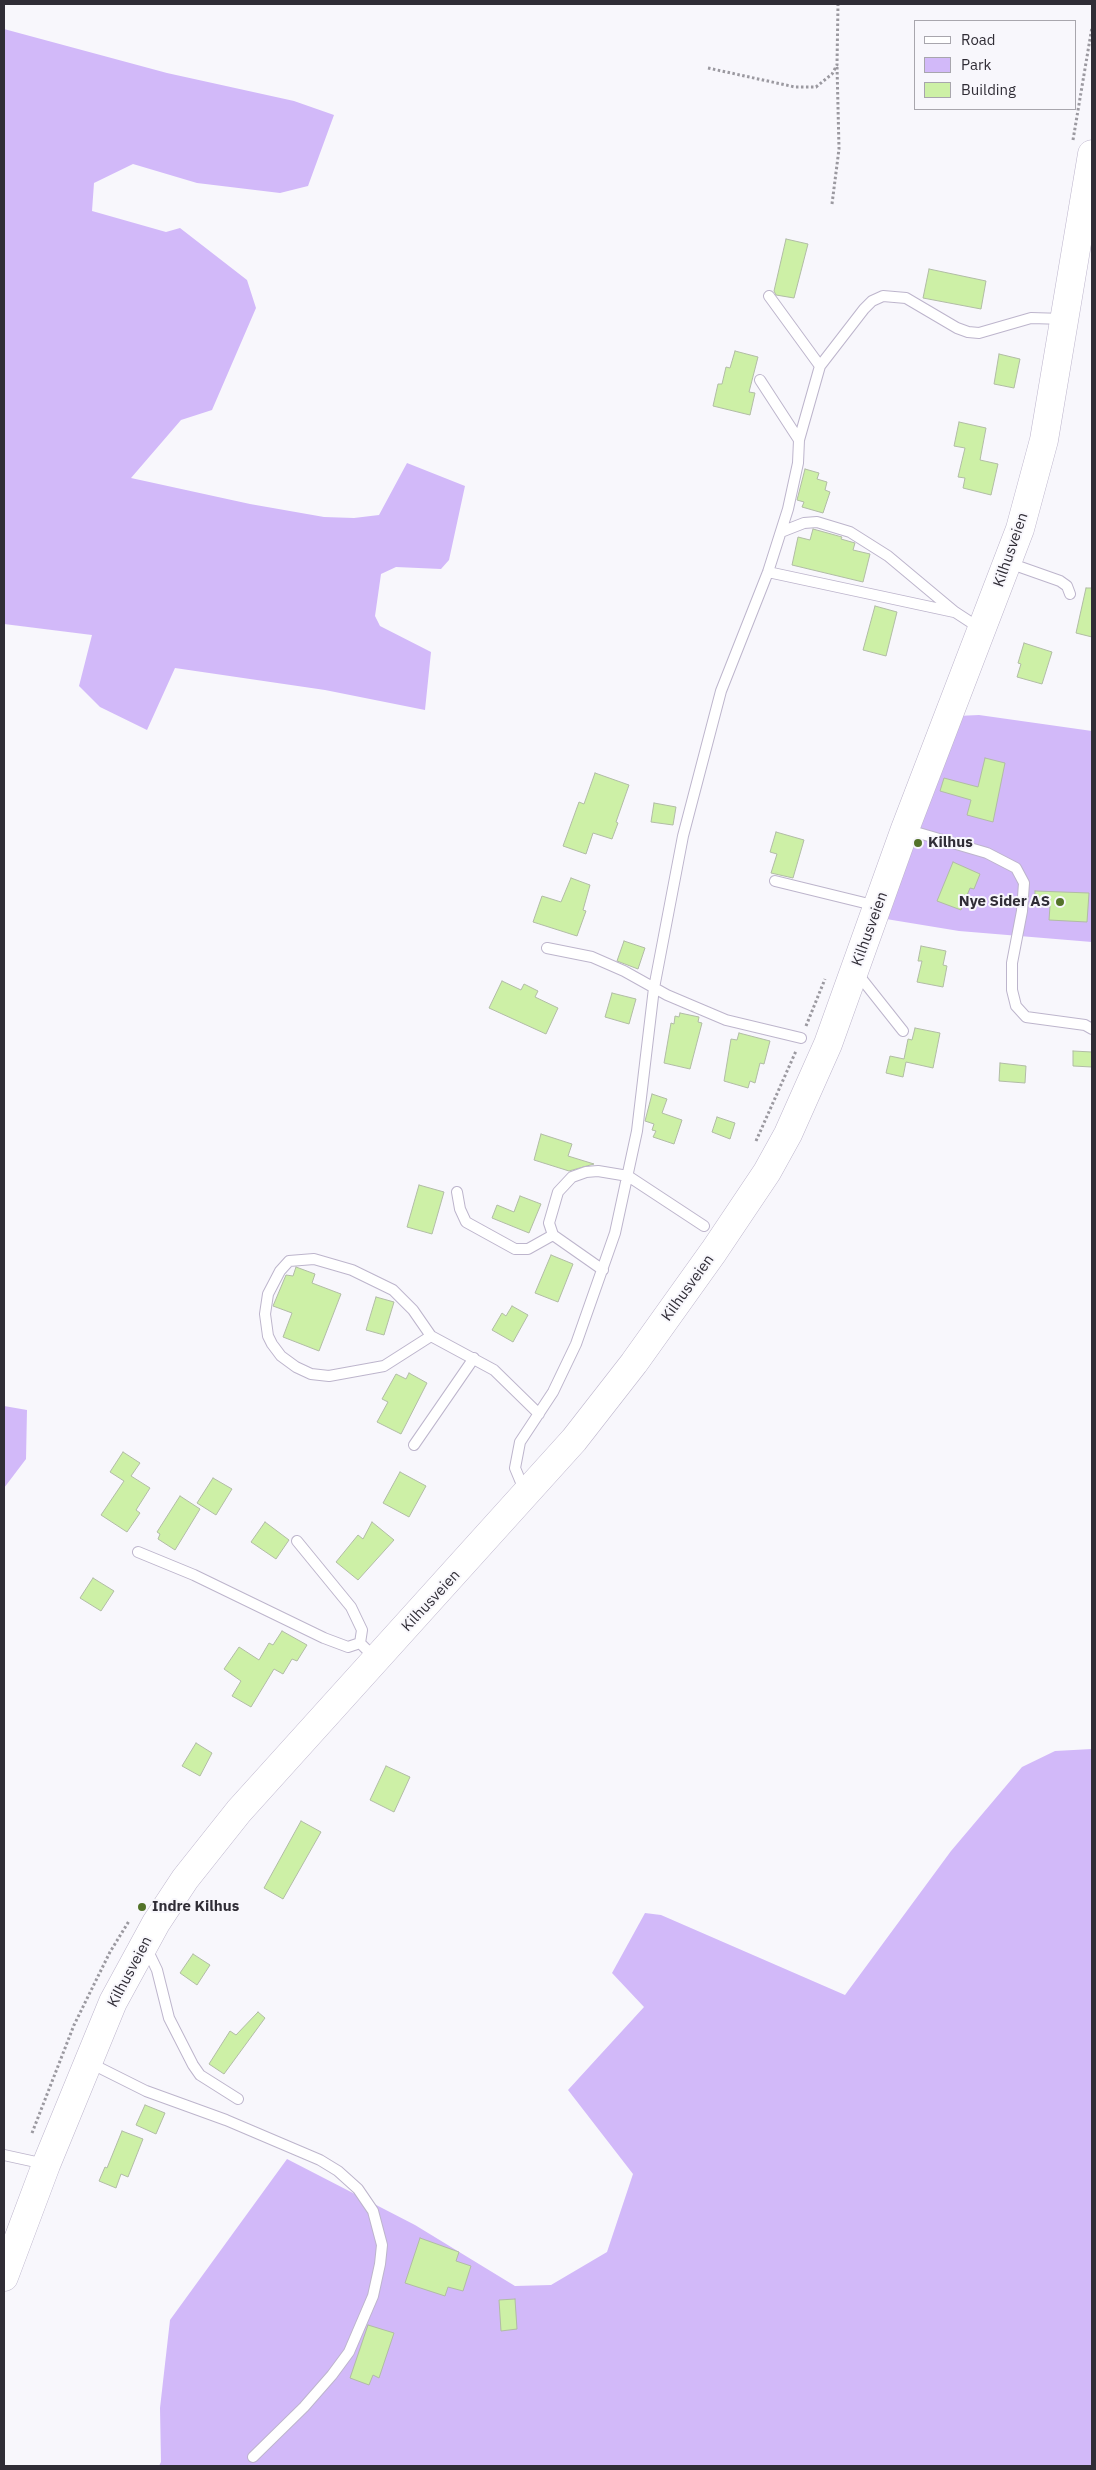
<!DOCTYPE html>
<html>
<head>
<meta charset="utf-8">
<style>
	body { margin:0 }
	#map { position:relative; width:1096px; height:2470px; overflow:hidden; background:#f8f7fc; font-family:"IBM Plex Sans",sans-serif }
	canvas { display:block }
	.frame { position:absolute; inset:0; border:5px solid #302d36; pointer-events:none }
	.legend { position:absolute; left:914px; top:20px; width:162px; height:90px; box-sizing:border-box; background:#f8f7fc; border:1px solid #a8a6ad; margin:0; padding:6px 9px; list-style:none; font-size:15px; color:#302d36 }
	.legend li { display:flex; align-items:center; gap:10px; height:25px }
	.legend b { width:25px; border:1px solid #a8a6ad }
</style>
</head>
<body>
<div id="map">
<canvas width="1096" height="2470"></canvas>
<div class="frame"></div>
<ul class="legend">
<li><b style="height:6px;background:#fff"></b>Road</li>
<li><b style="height:14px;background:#d2b9f9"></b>Park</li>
<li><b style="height:14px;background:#cdf0a6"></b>Building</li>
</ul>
</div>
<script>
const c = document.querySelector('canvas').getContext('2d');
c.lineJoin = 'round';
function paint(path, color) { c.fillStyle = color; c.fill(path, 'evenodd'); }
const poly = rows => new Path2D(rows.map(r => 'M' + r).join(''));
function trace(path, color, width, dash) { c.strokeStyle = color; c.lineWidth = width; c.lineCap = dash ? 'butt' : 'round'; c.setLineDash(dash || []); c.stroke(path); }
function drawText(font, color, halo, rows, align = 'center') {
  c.font = font + ' "IBM Plex Sans",sans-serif'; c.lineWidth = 4; c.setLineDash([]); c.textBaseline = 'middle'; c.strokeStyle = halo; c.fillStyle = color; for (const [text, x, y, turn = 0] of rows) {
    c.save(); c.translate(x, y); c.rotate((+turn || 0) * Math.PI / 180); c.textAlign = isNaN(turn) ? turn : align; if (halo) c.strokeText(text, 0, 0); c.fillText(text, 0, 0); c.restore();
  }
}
const green = poly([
	[4,29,167,73,294,101,334,115,308,186,280,193,197,183,133,164,94,183,92,211,166,232,180,228,247,280,256,308,212,410,181,420,131,478,250,504,324,517,354,518,379,515,407,463,465,486,449,560,441,569,396,567,381,574,375,616,380,626,431,652,425,710,325,690,175,668,147,730,100,707,79,686,92,635,4,624],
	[979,715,1092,731,1092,942,959,931,880,918,935,717],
	[4,1406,27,1410,26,1459,4,1488],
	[1092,1749,1092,2466,159,2466,161,2462,160,2408,170,2320,287,2159,415,2225,515,2286,551,2285,607,2252,633,2174,568,2090,644,2007,612,1973,645,1913,661,1915,845,1995,951,1851,1022,1767,1055,1751]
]);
const building = poly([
	[786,239,808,244,794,298,776,295,774,291,786,239],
	[929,269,986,281,981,309,923,298,929,269],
	[735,351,758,357,749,392,755,393,750,415,713,406,718,384,722,384,726,367,730,368,735,351],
	[999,354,1020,359,1014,388,994,384,999,354],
	[959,422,986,428,980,460,998,464,991,495,963,488,965,478,958,477,965,448,954,446,959,422],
	[805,469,819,473,817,479,827,482,825,490,830,492,823,513,802,507,804,502,797,500,805,469],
	[813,529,842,537,841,539,855,543,853,550,870,554,863,582,792,565,798,537,810,540,813,529],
	[1086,588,1092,588,1092,637,1076,633,1086,588],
	[875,606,897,612,886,656,863,650,875,606],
	[1024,643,1052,652,1042,684,1017,677,1021,664,1018,663,1024,643],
	[985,758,1005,763,993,822,967,815,971,800,940,791,944,778,978,787,985,758],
	[595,773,629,785,616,822,618,823,612,839,593,833,586,854,563,846,579,802,584,804,595,773],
	[654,803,676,807,673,825,651,822,654,803],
	[776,832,804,840,793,878,771,873,777,854,770,852,776,832],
	[953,862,980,874,974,889,970,888,961,910,937,901,953,862],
	[571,878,590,885,583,910,586,911,577,936,533,922,542,896,561,902,571,878],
	[1035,891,1089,893,1087,922,1049,920,1050,906,1035,905,1035,891],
	[624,941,645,948,638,969,617,961,624,941],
	[921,946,946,951,943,965,947,966,943,987,917,982,922,961,918,961,921,946],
	[502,981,521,990,524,984,538,991,535,997,558,1008,546,1034,489,1008,502,981],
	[612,993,636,999,629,1024,605,1017,612,993],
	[680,1013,699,1017,698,1022,702,1023,690,1069,664,1063,671,1023,674,1024,675,1016,679,1017,680,1013],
	[915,1028,940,1033,933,1068,906,1062,903,1077,886,1073,890,1056,904,1059,908,1039,912,1040,915,1028],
	[739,1033,770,1041,764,1064,760,1063,755,1083,750,1081,748,1088,724,1081,731,1039,737,1040,739,1033],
	[1073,1051,1092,1052,1092,1067,1073,1066,1073,1051],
	[1000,1063,1026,1066,1025,1083,999,1081,1000,1063],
	[652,1094,667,1099,662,1113,682,1120,674,1144,653,1137,656,1131,652,1130,654,1124,645,1121,652,1094],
	[717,1117,735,1123,730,1139,712,1132,717,1117],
	[541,1134,572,1144,568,1156,594,1164,569,1171,534,1160,541,1134],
	[419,1185,444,1192,432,1234,407,1227,419,1185],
	[520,1196,541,1204,529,1233,492,1218,497,1205,514,1212,520,1196],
	[551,1255,573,1264,558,1302,535,1293,551,1255],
	[296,1267,315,1274,312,1283,341,1294,319,1351,283,1337,292,1313,273,1306,286,1275,293,1276,296,1267],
	[376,1297,394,1302,384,1335,366,1330,376,1297],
	[512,1306,528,1315,513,1342,492,1330,502,1313,506,1316,512,1306],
	[409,1373,427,1383,401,1434,377,1422,388,1402,382,1399,396,1374,406,1379,409,1373],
	[123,1452,140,1463,131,1476,150,1488,136,1510,140,1513,127,1532,101,1515,124,1481,110,1472,123,1452],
	[400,1472,426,1486,409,1517,383,1503,400,1472],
	[213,1478,232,1489,216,1515,197,1503,213,1478],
	[180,1496,200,1509,175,1550,158,1539,160,1534,157,1532,180,1496],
	[265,1522,289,1540,276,1559,251,1542,265,1522],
	[372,1522,394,1540,358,1580,336,1562,358,1535,363,1539,372,1522],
	[93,1578,114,1591,101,1611,80,1598,93,1578],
	[282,1631,307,1645,297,1661,292,1659,283,1674,274,1669,251,1707,232,1696,241,1681,224,1669,239,1647,259,1660,269,1643,273,1645,282,1631],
	[196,1743,212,1753,200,1776,182,1766,196,1743],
	[386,1766,410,1777,394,1812,370,1800,386,1766],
	[301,1821,321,1832,283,1899,264,1888,301,1821],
	[193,1954,210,1965,197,1985,180,1973,193,1954],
	[258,2012,265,2018,224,2074,209,2064,230,2031,236,2035,258,2012],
	[145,2105,165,2113,156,2134,136,2125,145,2105],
	[122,2131,143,2139,128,2177,121,2174,116,2188,99,2181,105,2167,107,2168,122,2131],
	[420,2238,459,2252,456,2261,471,2266,463,2291,448,2287,445,2296,405,2283,420,2238],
	[515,2299,517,2329,501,2331,499,2300,515,2299],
	[368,2325,394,2333,379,2378,373,2375,369,2385,350,2378,368,2325]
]);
const path = poly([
	[708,68,795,87,816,87,832,74,837,65,838,4],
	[1073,140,1092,27],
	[832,204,839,149,837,65],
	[806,1026,825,979],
	[756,1141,796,1051],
	[32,2133,74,2025,110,1952,129,1921]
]);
const lane = poly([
	[769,296,820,366],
	[760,380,799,440],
	[781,532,804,523,817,522,850,532,888,556,955,612,981,629],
	[1009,563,1060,581,1067,586,1070,594],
	[768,572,954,612],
	[905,829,987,853,1016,868,1024,883,1022,911,1012,963,1012,990,1016,1006,1026,1017,1085,1025,1092,1029],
	[775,881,877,906],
	[547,948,592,957,624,971,667,995,726,1020,801,1038],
	[857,973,903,1031],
	[457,1192,460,1209,466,1222,515,1249,528,1249,553,1235,603,1270],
	[553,1235,549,1223,558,1192,572,1177,586,1172,598,1171,628,1176,704,1226],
	[431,1336,384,1366,329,1376,311,1374,296,1367,281,1356,272,1344,268,1336,265,1314,268,1294,280,1271,289,1261,314,1259,352,1270,393,1290,413,1310,431,1336,494,1370,539,1414],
	[414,1445,474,1358],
	[525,1492,515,1468,520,1442,553,1392,576,1344,615,1233,637,1131,654,988,683,836,721,691,768,572,788,509,798,463,799,440,820,366,864,309,872,301,883,296,906,298,957,328,968,332,979,333,1031,318,1064,319],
	[297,1541,351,1607,362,1630,360,1643],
	[138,1552,194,1575,324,1638,348,1647,360,1643,376,1659],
	[146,1947,157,1970,169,2018,193,2065,200,2075,238,2099],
	[90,2063,146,2091,226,2120,320,2160,338,2171,358,2189,373,2211,382,2245,380,2264,373,2296,349,2352,332,2375,304,2407,253,2457],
	[4,2155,45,2164]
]);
const primary = poly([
	[4,2277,46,2165,113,2002,156,1923,185,1879,239,1811,574,1440,634,1363,714,1251,767,1172,788,1134,828,1044,905,829,1020,529,1044,440,1092,154]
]);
const markers = [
	[918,843,5,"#537329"],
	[1060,902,5,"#537329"],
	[142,1907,5,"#537329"]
];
const streetNames = [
	["Kilhusveien",1011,550,-71],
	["Kilhusveien",870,929,-70],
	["Kilhusveien",688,1288,-54],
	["Kilhusveien",431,1601,-47],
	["Kilhusveien",130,1972,-62]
];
const poiNames = [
	["Kilhus",928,843],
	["Nye Sider AS",1050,902,"right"],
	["Indre Kilhus",152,1907]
];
paint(green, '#d2b9f9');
paint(building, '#cdf0a6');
trace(building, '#b1bca5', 1);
trace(lane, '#bdb5cc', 12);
trace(primary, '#bdb5cc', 29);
trace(path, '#9b99a0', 3, [2.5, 2.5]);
trace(lane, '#fff', 10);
trace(primary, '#fff', 28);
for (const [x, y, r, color] of markers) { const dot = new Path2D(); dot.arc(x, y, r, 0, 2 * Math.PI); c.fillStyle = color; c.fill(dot); trace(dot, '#f8f7fc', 2); }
drawText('15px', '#302d36', '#f8f7fc', streetNames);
drawText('bold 15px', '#302d36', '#f8f7fc', poiNames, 'left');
</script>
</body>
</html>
